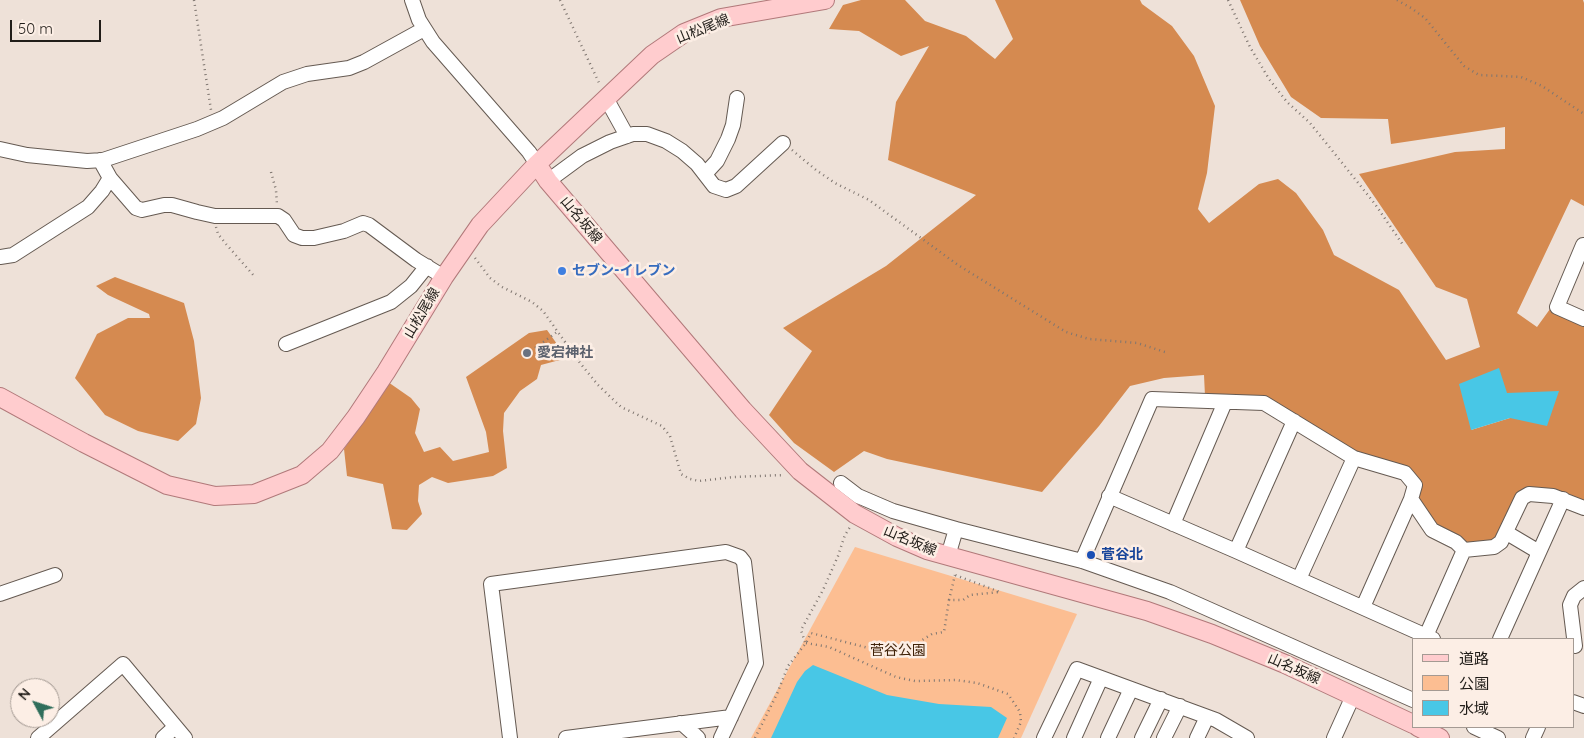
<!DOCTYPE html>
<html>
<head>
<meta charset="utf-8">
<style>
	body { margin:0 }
	#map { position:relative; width:1584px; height:738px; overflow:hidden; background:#eee1d8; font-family:Quicksand,"Noto Sans JP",sans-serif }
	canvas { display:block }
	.legend { position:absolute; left:1412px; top:638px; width:162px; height:90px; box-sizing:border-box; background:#fceee5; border:1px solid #a49a93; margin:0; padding:6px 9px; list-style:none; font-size:15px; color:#211d19 }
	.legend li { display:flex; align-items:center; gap:10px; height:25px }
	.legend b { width:25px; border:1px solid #a49a93 }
	.north { position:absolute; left:10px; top:678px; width:50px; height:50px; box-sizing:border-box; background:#fceee5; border:1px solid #a49a93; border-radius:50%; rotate:310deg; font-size:14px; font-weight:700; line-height:20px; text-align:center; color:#211d19 }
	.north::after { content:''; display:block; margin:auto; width:18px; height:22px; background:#2f6e5b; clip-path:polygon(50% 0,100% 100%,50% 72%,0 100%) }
	.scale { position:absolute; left:10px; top:20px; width:91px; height:22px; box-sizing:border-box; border:2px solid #211d19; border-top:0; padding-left:6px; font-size:15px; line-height:18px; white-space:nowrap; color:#211d19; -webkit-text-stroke:4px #fceee5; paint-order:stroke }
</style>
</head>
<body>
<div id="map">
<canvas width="1584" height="738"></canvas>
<ul class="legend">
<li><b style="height:6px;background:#ffccce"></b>道路</li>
<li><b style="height:14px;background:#fcbe92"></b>公園</li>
<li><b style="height:14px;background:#48c7e6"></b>水域</li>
</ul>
<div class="north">N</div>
<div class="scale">50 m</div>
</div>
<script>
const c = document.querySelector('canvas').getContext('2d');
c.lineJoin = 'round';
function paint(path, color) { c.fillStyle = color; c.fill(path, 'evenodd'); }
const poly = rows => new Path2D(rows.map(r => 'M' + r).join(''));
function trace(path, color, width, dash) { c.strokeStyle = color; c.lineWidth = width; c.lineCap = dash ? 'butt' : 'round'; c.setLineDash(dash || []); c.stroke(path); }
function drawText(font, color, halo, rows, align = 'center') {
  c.font = font + ' Quicksand,"Noto Sans JP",sans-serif'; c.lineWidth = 5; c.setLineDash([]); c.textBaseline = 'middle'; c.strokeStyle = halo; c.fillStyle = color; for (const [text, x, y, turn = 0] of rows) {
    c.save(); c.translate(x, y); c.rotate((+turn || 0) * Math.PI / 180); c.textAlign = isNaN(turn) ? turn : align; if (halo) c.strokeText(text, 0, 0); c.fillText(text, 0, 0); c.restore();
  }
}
const green = poly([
	[855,547,1077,614,1021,738,751,738]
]);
const forest = poly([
	[861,0,905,0,925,21,966,36,995,59,1013,39,995,0,1140,0,1142,4,1172,26,1194,56,1215,106,1207,173,1198,209,1209,223,1259,184,1278,179,1296,193,1323,230,1334,255,1399,290,1446,360,1480,347,1467,299,1436,287,1359,174,1455,152,1505,149,1505,127,1391,144,1388,119,1321,118,1291,97,1260,46,1240,0,1583,0,1584,3,1584,206,1571,199,1517,313,1537,327,1550,309,1584,324,1584,501,1564,492,1527,490,1499,537,1493,542,1472,544,1435,527,1419,503,1419,482,1360,455,1280,407,1205,396,1204,375,1164,378,1130,386,1099,426,1042,492,887,459,864,451,834,472,794,443,769,415,812,351,783,328,886,266,976,195,888,160,896,102,929,46,901,56,859,31,829,29,843,5],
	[1507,393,1510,418,1471,430],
	[115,277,184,303,194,341,201,398,196,424,178,441,138,431,105,415,75,378,97,334,128,318,150,318,149,314,108,295,96,286],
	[547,330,567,358,541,365,537,379,520,391,504,413,503,431,507,468,493,476,448,483,432,477,419,485,418,501,422,514,407,530,392,529,383,484,347,476,344,449,388,382,411,398,420,409,415,433,424,452,440,447,453,461,489,452,486,432,466,377,529,333]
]);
const water = poly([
	[1499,368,1507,393,1559,391,1547,426,1510,418,1471,430,1459,384],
	[813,665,887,695,939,704,991,707,1007,718,998,738,771,738,797,682,805,671]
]);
const path = poly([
	[194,0,211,110],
	[560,0,600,85],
	[1228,0,1250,47,1269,79,1287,102,1310,123,1343,164,1375,204,1403,245],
	[1397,0,1411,8,1425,18,1464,66,1479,75,1521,77,1542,86,1584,114],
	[792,150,816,170,835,183,869,200,958,265,1066,332,1089,339,1137,343,1165,352],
	[271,172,276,190,277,205],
	[216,227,218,234,226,244,255,277],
	[475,258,490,278,502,287,532,302,543,311,580,363,598,385,621,407,662,426,670,436,681,474,690,479,699,481,734,477,784,475],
	[531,351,557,332],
	[949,600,955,575],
	[805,642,801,630,823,590,838,556,845,535,850,527],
	[806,643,829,647,896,677,915,681,956,680,977,683,1008,694,1020,712,1021,722,1014,738],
	[755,738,777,694,788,666,806,643,811,633,899,656,910,652,919,642,932,634,944,632,949,600,963,600,970,595,1000,592,955,575,955,573]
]);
const minor = poly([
	[412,0,419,20,433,42,529,152,537,164],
	[606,98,627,136],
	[0,149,27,155,87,161,103,160,197,129,223,118,283,82,307,74,349,68,364,62,424,29],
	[100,160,110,178,136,208,142,210,164,205,172,205,197,212,215,216,278,216,284,220,294,235,302,238,314,238,344,231,363,223,369,225,416,260,444,277],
	[705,174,717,161,728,139,733,125,737,98],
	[548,181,582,156,610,142,633,134,647,134,666,141,682,151,697,164,714,186,726,190,736,186,783,143],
	[1583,245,1557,307,1584,319],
	[0,257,13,255,88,207,102,191,110,178],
	[286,344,391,302,411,286,427,266],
	[841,483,858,496,893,511,956,529],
	[1109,496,1236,551,1433,639],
	[1173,524,1225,402],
	[1507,533,1539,552],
	[1236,551,1294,421],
	[948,556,956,529,1082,561,1170,592,1413,700],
	[1082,561,1152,399,1264,403,1354,458,1405,473,1415,485,1411,499,1432,530,1456,542,1464,550,1494,547,1501,542,1522,498,1529,494,1553,496,1584,508],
	[1299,579,1354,458],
	[0,594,55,575],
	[1363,607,1411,499],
	[1426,636,1464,550],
	[1500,639,1563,499],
	[1575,646,1570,605,1574,596,1584,588],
	[1573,702,1584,706],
	[680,723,685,726,698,738],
	[1474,727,1498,738],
	[38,738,123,664,185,738],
	[163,738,175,727],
	[510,738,491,584,726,552,740,557,744,562,756,663,721,738],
	[566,738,731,717],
	[1044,738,1077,669,1216,720,1247,738],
	[1074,738,1101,678],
	[1108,738,1131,689],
	[1142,738,1161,699],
	[1164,738,1180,706],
	[1197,738,1207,717],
	[1334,738,1353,696],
	[1533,738,1538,727]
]);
const major = poly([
	[537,164,548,181,743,410,800,471,855,514,897,537,927,550,1147,611,1212,634,1285,664,1413,724],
	[0,397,84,443,167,485,215,496,254,494,302,475,330,451,356,417,386,372,444,277,480,225,537,164,652,55,684,33,721,18,825,0],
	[1418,727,1440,738]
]);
const markers = [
	[562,271,5,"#3f7fe0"],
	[527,353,5,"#6b7280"],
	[1091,555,5,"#1a4fb4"]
];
const streetNames = [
	["山松尾線",703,29,-22],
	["山名坂線",581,220,50],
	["山松尾線",422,313,-59],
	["山名坂線",910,541,23],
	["山名坂線",1294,669,24]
];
const shopNames = [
	["セブン-イレブン",572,271]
];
const worshipNames = [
	["愛宕神社",537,353]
];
const transitNames = [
	["菅谷北",1101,555]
];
const parkNames = [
	["菅谷公園",898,651]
];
paint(green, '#fcbe92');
paint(forest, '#d58a50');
paint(water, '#48c7e6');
trace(minor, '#655a52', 16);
trace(major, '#b1797a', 20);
trace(path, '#7f7670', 2.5, [1, 4]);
trace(minor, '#fff', 14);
trace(major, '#ffccce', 18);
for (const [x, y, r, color] of markers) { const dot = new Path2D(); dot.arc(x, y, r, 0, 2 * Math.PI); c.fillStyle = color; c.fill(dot); trace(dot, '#fceee5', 2); }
drawText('14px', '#211d19', '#fceee5', streetNames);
drawText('bold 14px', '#366cbe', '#fceee5', shopNames, 'left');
drawText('bold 14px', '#5b616d', '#fceee5', worshipNames, 'left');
drawText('bold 14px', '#164399', '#fceee5', transitNames, 'left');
drawText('14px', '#402208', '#fceee5', parkNames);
</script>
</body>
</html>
